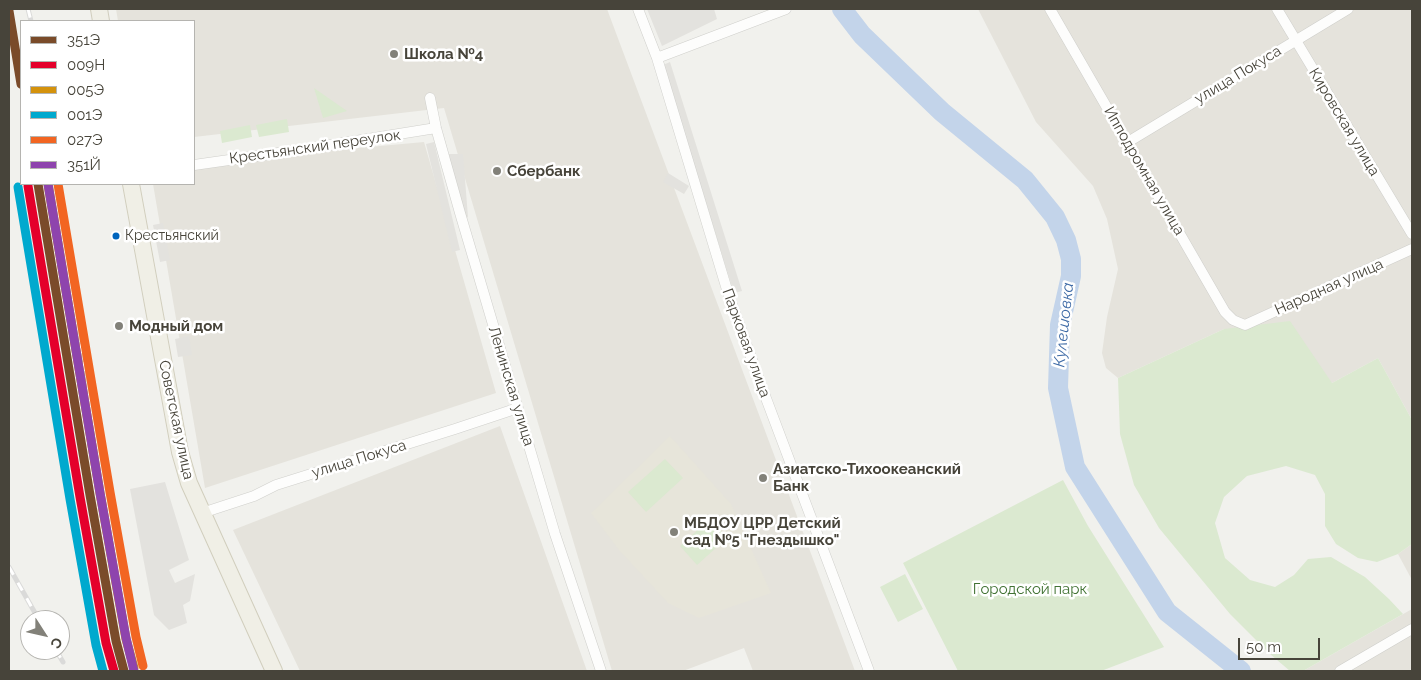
<!DOCTYPE html>
<html>
<head>
<meta charset="utf-8">
<style>
	body { margin:0 }
	#map { position:relative; width:1421px; height:680px; overflow:hidden; background:#f1f1ed; font-family:Raleway,sans-serif }
	canvas { display:block }
	.frame { position:absolute; inset:0; border:10px solid #47443a; pointer-events:none }
	.legend { position:absolute; left:20px; top:20px; width:175px; height:165px; box-sizing:border-box; background:#fff; border:1px solid #b5b4b0; margin:0; padding:6px 9px; list-style:none; font-size:15px; color:#47443a }
	.legend li { display:flex; align-items:center; gap:10px; height:25px }
	.legend b { width:25px; border:1px solid #b5b4b0 }
	.north { position:absolute; left:20px; top:610px; width:50px; height:50px; box-sizing:border-box; background:#fff; border:1px solid #b5b4b0; border-radius:50%; rotate:125deg; font-size:14px; font-weight:700; line-height:20px; text-align:center; color:#47443a }
	.north::after { content:''; display:block; margin:auto; width:18px; height:22px; background:#828179; clip-path:polygon(50% 0,100% 100%,50% 72%,0 100%) }
	.scale { position:absolute; left:1238px; top:638px; width:82px; height:22px; box-sizing:border-box; border:2px solid #47443a; border-top:0; padding-left:6px; font-size:15px; line-height:18px; white-space:nowrap; color:#47443a; -webkit-text-stroke:4px #fff; paint-order:stroke }
</style>
</head>
<body>
<div id="map">
<canvas width="1421" height="680"></canvas>
<div class="frame"></div>
<ul class="legend">
<li><b style="height:6px;background:#7a4b2a"></b>351Э</li>
<li><b style="height:6px;background:#e4002b"></b>009Н</li>
<li><b style="height:6px;background:#d4920c"></b>005Э</li>
<li><b style="height:6px;background:#00a9ce"></b>001Э</li>
<li><b style="height:6px;background:#f26522"></b>027Э</li>
<li><b style="height:6px;background:#8e44ad"></b>351Й</li>
</ul>
<div class="north">С</div>
<div class="scale">50 m</div>
</div>
<script>
const c = document.querySelector('canvas').getContext('2d');
c.lineJoin = 'round';
function paint(path, color) { c.fillStyle = color; c.fill(path, 'evenodd'); }
const poly = rows => new Path2D(rows.map(r => 'M' + r).join(''));
function trace(path, color, width, dash) { c.strokeStyle = color; c.lineWidth = width; c.lineCap = dash ? 'butt' : 'round'; c.setLineDash(dash || []); c.stroke(path); }
function drawText(font, color, halo, rows, align = 'center') {
  c.font = font + ' Raleway,sans-serif'; c.lineWidth = 5; c.setLineDash([]); c.textBaseline = 'middle'; c.strokeStyle = halo; c.fillStyle = color; for (const [text, x, y, turn = 0] of rows) {
    c.save(); c.translate(x, y); c.rotate((+turn || 0) * Math.PI / 180); c.textAlign = isNaN(turn) ? turn : align; if (halo) c.strokeText(text, 0, 0); c.fillText(text, 0, 0); c.restore();
  }
}
const residential = poly([
	[116,9,607,9,855,671,753,671,744,648,683,671,612,671,444,108,194,137,194,21,118,21],
	[978,9,1412,9,1412,420,1378,358,1332,383,1224,329,1118,378,1106,368,1102,353,1107,317,1118,269,1107,219,1093,186,1036,122],
	[424,142,496,393,205,488,153,184,194,184,194,163],
	[500,426,587,671,300,671,233,530],
	[1412,544,1412,580,1398,554],
	[1412,609,1412,671,1303,671]
]);
const education = poly([
	[670,436,731,504,771,593,699,618,668,603,619,550,591,513]
]);
const green = poly([
	[314,88,347,111,323,118],
	[287,119,289,132,259,137,256,125],
	[250,125,252,137,222,143,220,131],
	[1290,321,1332,383,1378,358,1412,420,1412,544,1398,554,1377,562,1358,558,1336,544,1325,526,1325,494,1315,475,1286,466,1247,476,1224,497,1215,523,1225,558,1250,580,1275,587,1294,575,1308,559,1331,557,1365,577,1389,599,1403,614,1303,671,1290,671,1270,654,1230,614,1159,528,1134,485,1120,434,1118,378,1224,329],
	[665,459,683,478,646,512,628,492],
	[1063,480,1088,526,1164,647,1101,671,958,671,903,563],
	[710,519,727,538,697,565,680,546],
	[905,574,923,609,898,622,880,587]
]);
const parking = poly([
	[647,9,714,9,717,19,662,46],
	[670,62,742,291,734,293,663,65],
	[434,142,460,250,452,252,426,144],
	[447,154,463,154,468,217,463,221],
	[668,173,689,186,684,194,663,182],
	[163,223,170,260,160,262,153,225],
	[189,336,192,355,178,357,175,339],
	[165,482,189,560,169,570,175,583,195,574,190,601,183,605,187,623,169,630,154,615,130,489]
]);
const river = poly([
	[842,9,862,35,942,112,1025,180,1055,217,1066,240,1071,259,1071,276,1060,325,1058,388,1075,467,1167,612,1241,671]
]);
const minor = poly([
	[638,9,657,58,728,293,761,385,869,671],
	[1050,9,1225,312,1233,320,1245,325,1412,249],
	[1277,9,1412,234],
	[657,58,786,9],
	[430,98,436,128,460,213,555,534,601,671],
	[1128,142,1348,9],
	[194,165,299,150,436,128],
	[202,513,254,496,276,485,311,474,455,429,518,408],
	[1340,671,1412,629]
]);
const primary = poly([
	[99,9,101,21],
	[131,184,180,452,189,483,274,671]
]);
const rail = poly([
	[28,9,31,21],
	[58,184,78,301,87,418],
	[9,567,39,620],
	[56,650,63,662]
]);
const rail1 = poly([
	[9,11,21,84],
	[38,184,90,495,116,641,124,671]
]);
const rail2 = poly([
	[28,186,80,497,106,643,114,671]
]);
const rail3 = poly([
	[48,184,100,493,126,639,134,668]
]);
const rail4 = poly([
	[18,187,70,499,96,645,103,671]
]);
const rail5 = poly([
	[58,184,110,492,136,637,143,666]
]);
const rail6 = poly([
	[48,184,100,493,126,638,134,671]
]);
const markers = [
	[394,54,5,"#828179"],
	[497,171,5,"#828179"],
	[116,236,4.5,"#0065bd"],
	[119,326,5,"#828179"],
	[763,478,5,"#828179"],
	[674,532,5,"#828179"]
];
const busNames = [
	["Крестьянский",125,236]
];
const poiNames = [
	["Школа №4",404,54],
	["Сбербанк",507,171],
	["Модный дом",129,326],
	["Азиатско-Тихоокеанский",773,469],
	["Банк",773,486],
	["МБДОУ ЦРР Детский",684,523],
	["сад №5 \"Гнездышко\"",684,540]
];
const streetNames = [
	["улица Покуса",1238,75,-31],
	["Кировская улица",1344,122,59],
	["Крестьянский переулок",315,147,-8],
	["Ипподромная улица",1144,171,60],
	["Народная улица",1329,287,-24],
	["Парковая улица",746,343,70],
	["Ленинская улица",511,386,73],
	["Советская улица",176,420,78],
	["улица Покуса",359,459,-17]
];
const parkNames = [
	["Городской парк",1030,589]
];
const waterNames = [
	["Кулешовка",1064,325,-84]
];
paint(residential, '#e5e3dc');
paint(education, '#e7e5da');
paint(green, '#dbe9d0');
paint(parking, '#e3e2de');
trace(river, '#c3d4ea', 20);
trace(minor, '#cfcfcb', 11);
trace(primary, '#d1cebd', 18);
trace(minor, '#fdfdfc', 10);
trace(primary, '#f0efe6', 16);
trace(rail, '#dadad9', 5);
trace(rail, '#fff', 3, [9]);
trace(rail1, '#7a4b2a', 9);
trace(rail2, '#e4002b', 9);
trace(rail3, '#d4920c', 9);
trace(rail4, '#00a9ce', 9);
trace(rail5, '#f26522', 9);
trace(rail6, '#8e44ad', 9);
for (const [x, y, r, color] of markers) { const dot = new Path2D(); dot.arc(x, y, r, 0, 2 * Math.PI); c.fillStyle = color; c.fill(dot); trace(dot, '#fff', 2); }
drawText('14px', '#47443a', '#fff', busNames, 'left');
drawText('bold 15px', '#47443a', '#fff', poiNames, 'left');
drawText('15px', '#47443a', '#fff', streetNames);
drawText('15px', '#417233', '#fff', parkNames);
drawText('italic 16px', '#3f6ba6', '#fff', waterNames);
</script>
</body>
</html>
